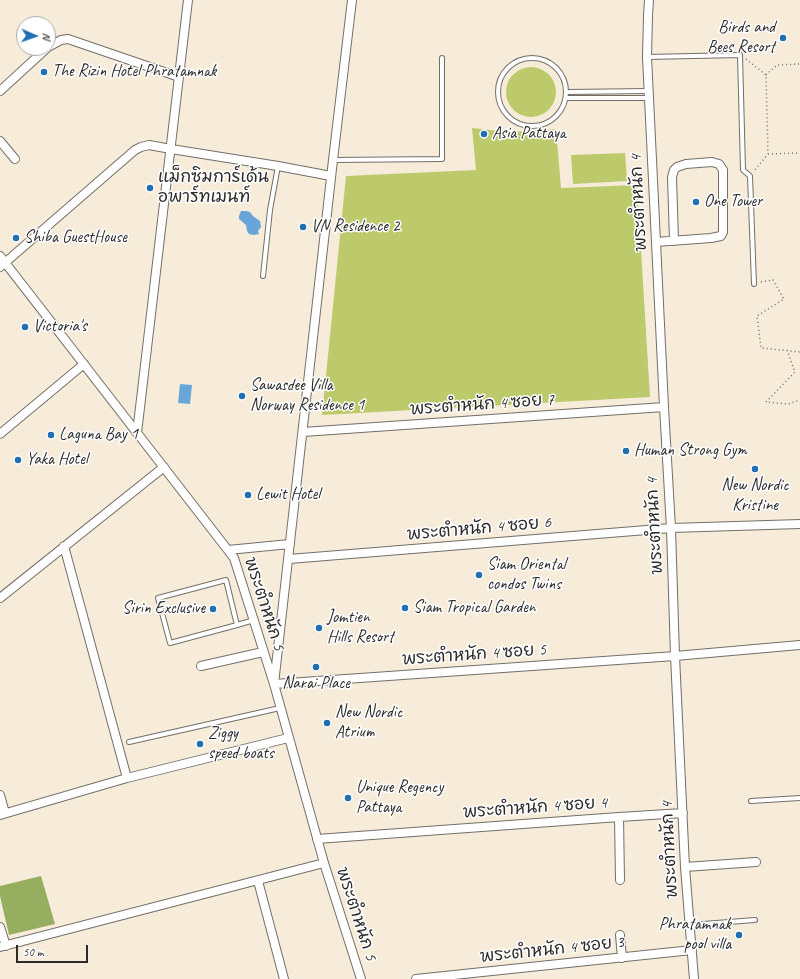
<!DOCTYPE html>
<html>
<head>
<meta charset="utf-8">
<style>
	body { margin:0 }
	#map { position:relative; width:800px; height:979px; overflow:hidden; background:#f7ecda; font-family:Caveat,sans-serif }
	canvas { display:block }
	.north { position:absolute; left:16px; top:16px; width:40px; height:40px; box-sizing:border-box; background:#fff; border:1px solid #aaa; border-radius:50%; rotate:92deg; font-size:11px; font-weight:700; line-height:16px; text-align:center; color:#2b2b2b }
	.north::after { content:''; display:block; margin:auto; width:14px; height:18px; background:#1f6fb2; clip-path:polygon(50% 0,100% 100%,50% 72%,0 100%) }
	.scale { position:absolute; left:16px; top:945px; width:72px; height:18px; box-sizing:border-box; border:2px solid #2b2b2b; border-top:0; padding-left:5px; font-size:12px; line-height:14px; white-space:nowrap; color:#2b2b2b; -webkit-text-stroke:3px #fff; paint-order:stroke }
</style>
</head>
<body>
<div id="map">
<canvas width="800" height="979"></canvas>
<div class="north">N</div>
<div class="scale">50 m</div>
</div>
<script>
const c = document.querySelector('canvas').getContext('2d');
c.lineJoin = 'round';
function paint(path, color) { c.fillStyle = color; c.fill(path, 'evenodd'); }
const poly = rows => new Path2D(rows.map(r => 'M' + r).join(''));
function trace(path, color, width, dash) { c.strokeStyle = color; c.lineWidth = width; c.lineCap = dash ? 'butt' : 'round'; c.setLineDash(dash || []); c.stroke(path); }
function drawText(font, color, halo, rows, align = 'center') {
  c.font = font + ' Caveat,"Playpen Sans Thai",sans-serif'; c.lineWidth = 3; c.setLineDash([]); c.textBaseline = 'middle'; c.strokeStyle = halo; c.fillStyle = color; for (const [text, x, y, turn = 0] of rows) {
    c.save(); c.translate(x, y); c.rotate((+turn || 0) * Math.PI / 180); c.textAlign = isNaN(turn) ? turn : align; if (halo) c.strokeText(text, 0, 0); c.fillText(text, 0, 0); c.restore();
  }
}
const green = poly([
	'506 92a25 25 0 1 1 50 0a25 25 0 1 1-50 0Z',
	[472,128,509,132,556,129,561,188,637,185,650,397,322,415,346,176,476,170],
	[625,153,627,181,573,184,571,155]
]);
const forest = poly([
	[41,876,55,924,9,935,0,896,0,886]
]);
const water = poly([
	[241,211,246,211,250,212,253,216,260,221,261,227,258,231,259,234,254,235,249,234,247,231,246,225,239,219,239,216],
	[180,384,192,385,190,404,178,403]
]);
const path = poly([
	[746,59,766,75,768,154,754,171],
	[766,75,777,65,800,64],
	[768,154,800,153],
	[761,282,773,280,784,299,757,316,761,348,800,352],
	[787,350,795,372,766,402,788,404,800,400]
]);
const service = poly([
	[647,57,740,55,743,170,750,176,754,284],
	'498 92a34 34 0 1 1 68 0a34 34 0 1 1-68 0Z',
	[567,92,649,91],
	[566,98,649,98],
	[333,160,442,159,442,58],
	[263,276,270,210,278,166],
	[237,625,226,580,158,598,170,643,237,625,254,620],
	[129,742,280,708],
	[751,801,800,798],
	[690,925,755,920]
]);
const minor = poly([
	[352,0,333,160,274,684,675,656,800,645],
	[649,0,648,16,647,57,649,98,664,407,671,528,675,656,685,867,694,979],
	[48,47,61,40,68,39,179,77],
	[0,91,47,48],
	[0,141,15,159],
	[656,242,711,238,721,236,723,232,723,170,719,164,712,162,686,164,677,167,674,170,672,177,674,241],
	[0,256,234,558,274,684,324,863,361,979],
	[0,267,135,150,141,147,149,145,171,149,278,166,331,176],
	[303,432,664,407],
	[137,433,188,0],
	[0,434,84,364],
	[64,546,127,778],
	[228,550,290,544],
	[289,559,671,528,800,524],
	[0,598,164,467],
	[201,666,263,652],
	[0,795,5,813],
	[0,815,127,778,288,738],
	[619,817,620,880],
	[317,839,619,817,683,813],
	[685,867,756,862],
	[258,881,284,979],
	[0,927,6,946],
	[620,935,622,958],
	[0,947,324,863],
	[416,979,692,950]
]);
const markers = [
	[783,38,4,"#1f6fb2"],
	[44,72,4,"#1f6fb2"],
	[484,134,4,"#1f6fb2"],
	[150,188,4,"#1f6fb2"],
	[696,202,4,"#1f6fb2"],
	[303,227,4,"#1f6fb2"],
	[16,238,4,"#1f6fb2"],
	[25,327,4,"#1f6fb2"],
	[242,396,4,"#1f6fb2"],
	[51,435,4,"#1f6fb2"],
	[626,451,4,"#1f6fb2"],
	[18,460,4,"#1f6fb2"],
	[755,469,4,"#1f6fb2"],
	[248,495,4,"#1f6fb2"],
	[479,575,4,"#1f6fb2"],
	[405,608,4,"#1f6fb2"],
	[213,609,4,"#1f6fb2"],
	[319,628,4,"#1f6fb2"],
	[316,667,4,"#1f6fb2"],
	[327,723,4,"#1f6fb2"],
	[200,744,4,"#1f6fb2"],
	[348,798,4,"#1f6fb2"],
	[739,935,4,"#1f6fb2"]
];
const poiNames = [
	["Birds and",775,28,"right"],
	["Bees Resort",775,48,"right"],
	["The Rizin Hotel Phratamnak",52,72],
	["Asia Pattaya",492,134],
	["แม็กซิมการ์เด้น",158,178],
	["อพาร์ทเมนท์",158,198],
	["One Tower",704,202],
	["VN Residence 2",311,227],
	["Shiba GuestHouse",24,238],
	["Victoria's",33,327],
	["Sawasdee Villa",250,386],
	["Norway Residence 1",250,406],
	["Laguna Bay 1",59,435],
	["Human Strong Gym",634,451],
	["Yaka Hotel",26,460],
	["New Nordic",755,486,"center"],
	["Kristine",755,506,"center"],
	["Lewit Hotel",256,495],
	["Siam Oriental",487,565],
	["condos Twins",487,585],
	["Siam Tropical Garden",413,608],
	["Sirin Exclusive",205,609,"right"],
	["Jomtien",327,618],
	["Hills Resort",327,638],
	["Narai Place",316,684,"center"],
	["New Nordic",335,713],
	["Atrium",335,733],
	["Ziggy",208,734],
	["speed boats",208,754],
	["Unique Regency",356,788],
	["Pattaya",356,808],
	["Phratamnak",731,925,"right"],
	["pool villa",731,945,"right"]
];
const streetNames = [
	["พระตำหนัก 4",639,203,-93],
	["พระตำหนัก 4 ซอย 7",482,405,-4],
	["พระตำหนัก 4",655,526,-93],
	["พระตำหนัก 4 ซอย 6",479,529,-5],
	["พระตำหนัก 5",264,604,72],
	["พระตำหนัก 4 ซอย 5",474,655,-4],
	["พระตำหนัก 4 ซอย 4",535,808,-4],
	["พระตำหนัก 4",670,850,-93],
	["พระตำหนัก 5",356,914,72],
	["พระตำหนัก 4 ซอย 3",552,950,-6]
];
paint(green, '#bdca6c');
paint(forest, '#96ae60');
paint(water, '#68a6da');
trace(service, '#726f68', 6);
trace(minor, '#726f68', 10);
trace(path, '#726f68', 1.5, [1, 3]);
trace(service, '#fff', 4);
trace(minor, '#fff', 8);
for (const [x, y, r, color] of markers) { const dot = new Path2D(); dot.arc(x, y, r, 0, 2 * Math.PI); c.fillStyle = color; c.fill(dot); trace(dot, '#fff', 1.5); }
drawText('17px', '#2b2b2b', '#fff', poiNames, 'left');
drawText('17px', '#2b2b2b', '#fff', streetNames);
</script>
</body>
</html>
